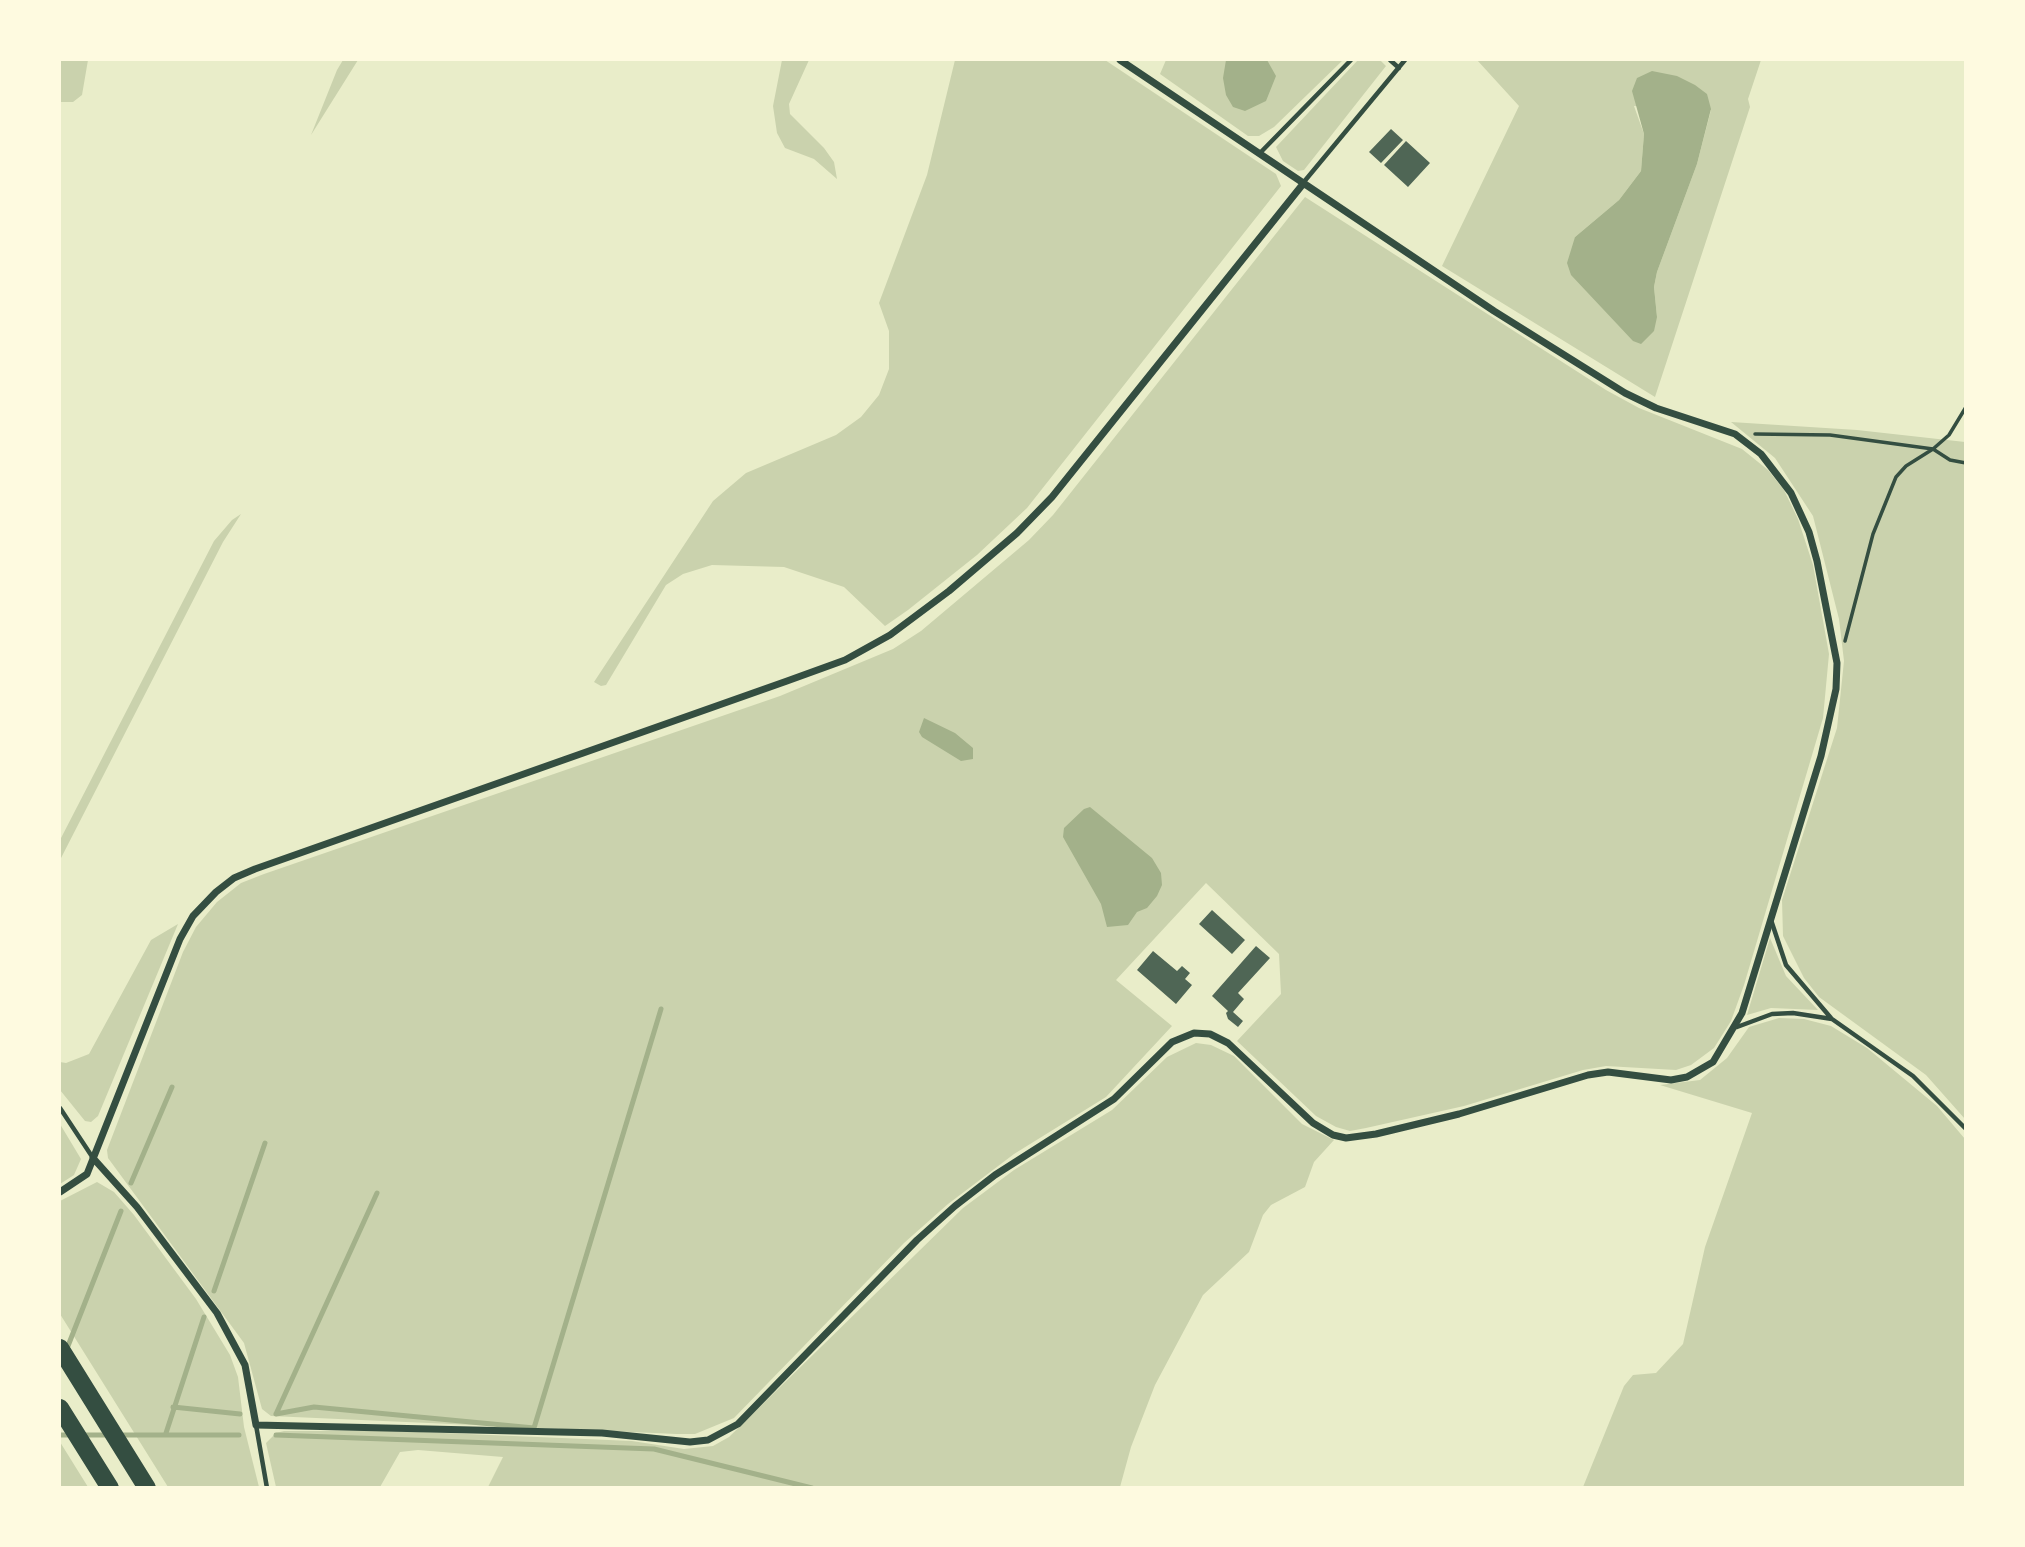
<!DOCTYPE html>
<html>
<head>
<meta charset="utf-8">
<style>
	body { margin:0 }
	#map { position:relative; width:2025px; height:1547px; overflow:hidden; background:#e9edc9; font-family:Raleway,sans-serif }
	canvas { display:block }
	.frame { position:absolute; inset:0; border:61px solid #fefae0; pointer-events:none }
</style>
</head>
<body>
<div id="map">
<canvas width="2025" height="1547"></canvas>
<div class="frame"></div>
</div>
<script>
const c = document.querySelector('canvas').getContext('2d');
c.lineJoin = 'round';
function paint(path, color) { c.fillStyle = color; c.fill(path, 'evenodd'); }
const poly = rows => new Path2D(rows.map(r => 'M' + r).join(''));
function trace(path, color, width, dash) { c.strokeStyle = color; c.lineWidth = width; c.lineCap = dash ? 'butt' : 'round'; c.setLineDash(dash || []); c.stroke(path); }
const green = poly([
	[60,60,88,60,82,95,73,102,60,102],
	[343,60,358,60,311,135,337,70],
	[782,60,809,60,789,104,790,114,824,148,834,162,837,179,814,159,785,148,777,133,773,106],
	[955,60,1105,60,1276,174,1281,186,1027,508,977,555,908,610,885,626,844,587,784,567,712,565,683,574,666,585,606,685,601,686,594,682,713,501,746,473,836,435,861,417,879,395,889,369,889,331,879,303,927,175],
	[1166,60,1343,60,1274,127,1259,136,1248,136,1160,74],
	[1358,60,1380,60,1386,66,1304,170,1298,171,1283,161,1276,147],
	[1477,60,1761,60,1748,99,1750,107,1655,397,1442,266,1519,106],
	[1634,106,1711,110,1697,164,1657,272,1654,287,1657,317,1575,237,1619,200,1641,171,1644,134],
	[1305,197,1606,390,1639,408,1742,449,1768,470,1784,490,1798,519,1813,565,1829,654,1823,718,1744,985,1731,1021,1714,1048,1691,1065,1676,1070,1606,1066,1583,1070,1464,1106,1366,1128,1350,1131,1336,1127,1316,1116,1237,1041,1281,994,1279,954,1206,883,1116,980,1172,1026,1106,1097,1014,1154,948,1204,904,1243,734,1418,695,1434,676,1434,271,1416,262,1409,244,1343,108,1158,107,1150,183,952,196,927,217,902,241,883,264,874,780,696,893,649,921,631,1029,540,1053,515],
	[1731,422,1857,430,1965,442,1965,1119,1926,1075,1819,997,1804,978,1783,936,1782,900,1837,728,1844,661,1839,619,1813,516,1775,458],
	[241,514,223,542,60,860,60,840,214,541,232,520],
	[178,924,98,1116,91,1122,85,1121,60,1090,60,1062,66,1063,89,1054,151,940],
	[1770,938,1786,976,1818,1010,1771,1008,1747,1015],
	[1779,1018,1804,1019,1831,1026,1867,1048,1937,1106,1965,1139,1965,1487,1583,1487,1624,1386,1633,1375,1656,1373,1683,1344,1705,1247,1752,1113,1660,1085,1700,1080,1727,1058,1749,1027],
	[1196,1043,1211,1045,1234,1056,1302,1124,1334,1140,1314,1162,1305,1187,1271,1205,1263,1215,1249,1252,1203,1295,1155,1385,1131,1447,1120,1487,488,1487,503,1457,418,1450,400,1452,380,1487,276,1487,266,1443,276,1433,284,1431,396,1431,632,1441,684,1449,713,1446,729,1437,963,1208,1014,1170,1112,1110,1167,1057],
	[60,1124,81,1159,74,1175,60,1184],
	[97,1182,114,1192,134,1215,196,1299,230,1355,238,1377,244,1427,259,1487,168,1487,60,1314,60,1201],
	[60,1442,88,1487,60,1487]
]);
const water = poly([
	[1226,60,1267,60,1276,76,1266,101,1245,111,1233,107,1226,95,1223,78],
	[1652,71,1677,76,1695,85,1707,94,1711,109,1697,164,1657,272,1654,287,1657,317,1654,331,1641,344,1633,341,1571,275,1567,263,1575,237,1619,200,1641,171,1644,134,1632,91,1637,78],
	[924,718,955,733,973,748,973,759,961,761,922,737,919,732],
	[1090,807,1152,858,1161,873,1162,885,1157,896,1147,908,1137,912,1128,925,1107,927,1101,904,1063,837,1064,828,1084,809]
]);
const stream = poly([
	[131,1183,172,1087],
	[214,1291,265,1143],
	[66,1351,121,1211],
	[173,1407,240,1414],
	[276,1414,314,1407,534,1428,661,1009],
	[276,1414,377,1193],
	[166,1433,204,1317],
	[60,1435,72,1435],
	[82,1435,110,1435],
	[120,1435,239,1435],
	[276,1435,654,1449,812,1488]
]);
const building = poly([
	[1391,129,1403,140,1381,163,1369,152],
	[1406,141,1430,163,1408,187,1384,165],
	[1212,910,1245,940,1232,954,1199,924],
	[1256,946,1270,958,1238,993,1244,999,1233,1012,1243,1021,1238,1027,1228,1019,1226,1013,1228,1011,1212,996],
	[1153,951,1177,971,1182,966,1190,973,1185,979,1192,985,1176,1004,1137,970]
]);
const path = poly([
	[1755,434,1830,435,1933,449,1949,435,1966,407],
	[1845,641,1873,534,1896,477,1906,466,1933,449,1950,460,1966,463]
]);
const service = poly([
	[1390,60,1399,68],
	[1260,153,1351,60],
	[1303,183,1405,60],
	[1771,920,1786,965,1831,1018],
	[1737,1027,1772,1014,1793,1013,1832,1019,1913,1076,1966,1129],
	[60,1108,93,1158],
	[256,1425,267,1488]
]);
const minor = poly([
	[93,1158,137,1207,217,1313,245,1365,256,1425,602,1433,690,1442,708,1440,738,1424,917,1240,955,1206,995,1175,1114,1099,1172,1042,1194,1033,1210,1034,1228,1043,1313,1123,1333,1135,1346,1138,1376,1134,1459,1114,1588,1075,1608,1072,1671,1080,1687,1077,1713,1062,1742,1013,1821,756,1836,689,1837,663,1817,561,1809,532,1791,493,1761,454,1735,434,1656,408,1625,393,1494,311,1120,60],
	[60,1192,87,1174,180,939,193,916,216,892,234,878,255,869,787,681,845,660,890,635,949,591,1017,533,1052,497,1303,184]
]);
const motorway = poly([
	[60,1348,147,1488],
	[60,1408,110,1488]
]);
paint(green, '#cad2ad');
paint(water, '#a3b18a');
trace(stream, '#a3b18a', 5);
paint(building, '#4f6655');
trace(path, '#344e41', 3.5);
trace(service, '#344e41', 4.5);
trace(minor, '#344e41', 7);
trace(motorway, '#344e41', 18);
</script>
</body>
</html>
